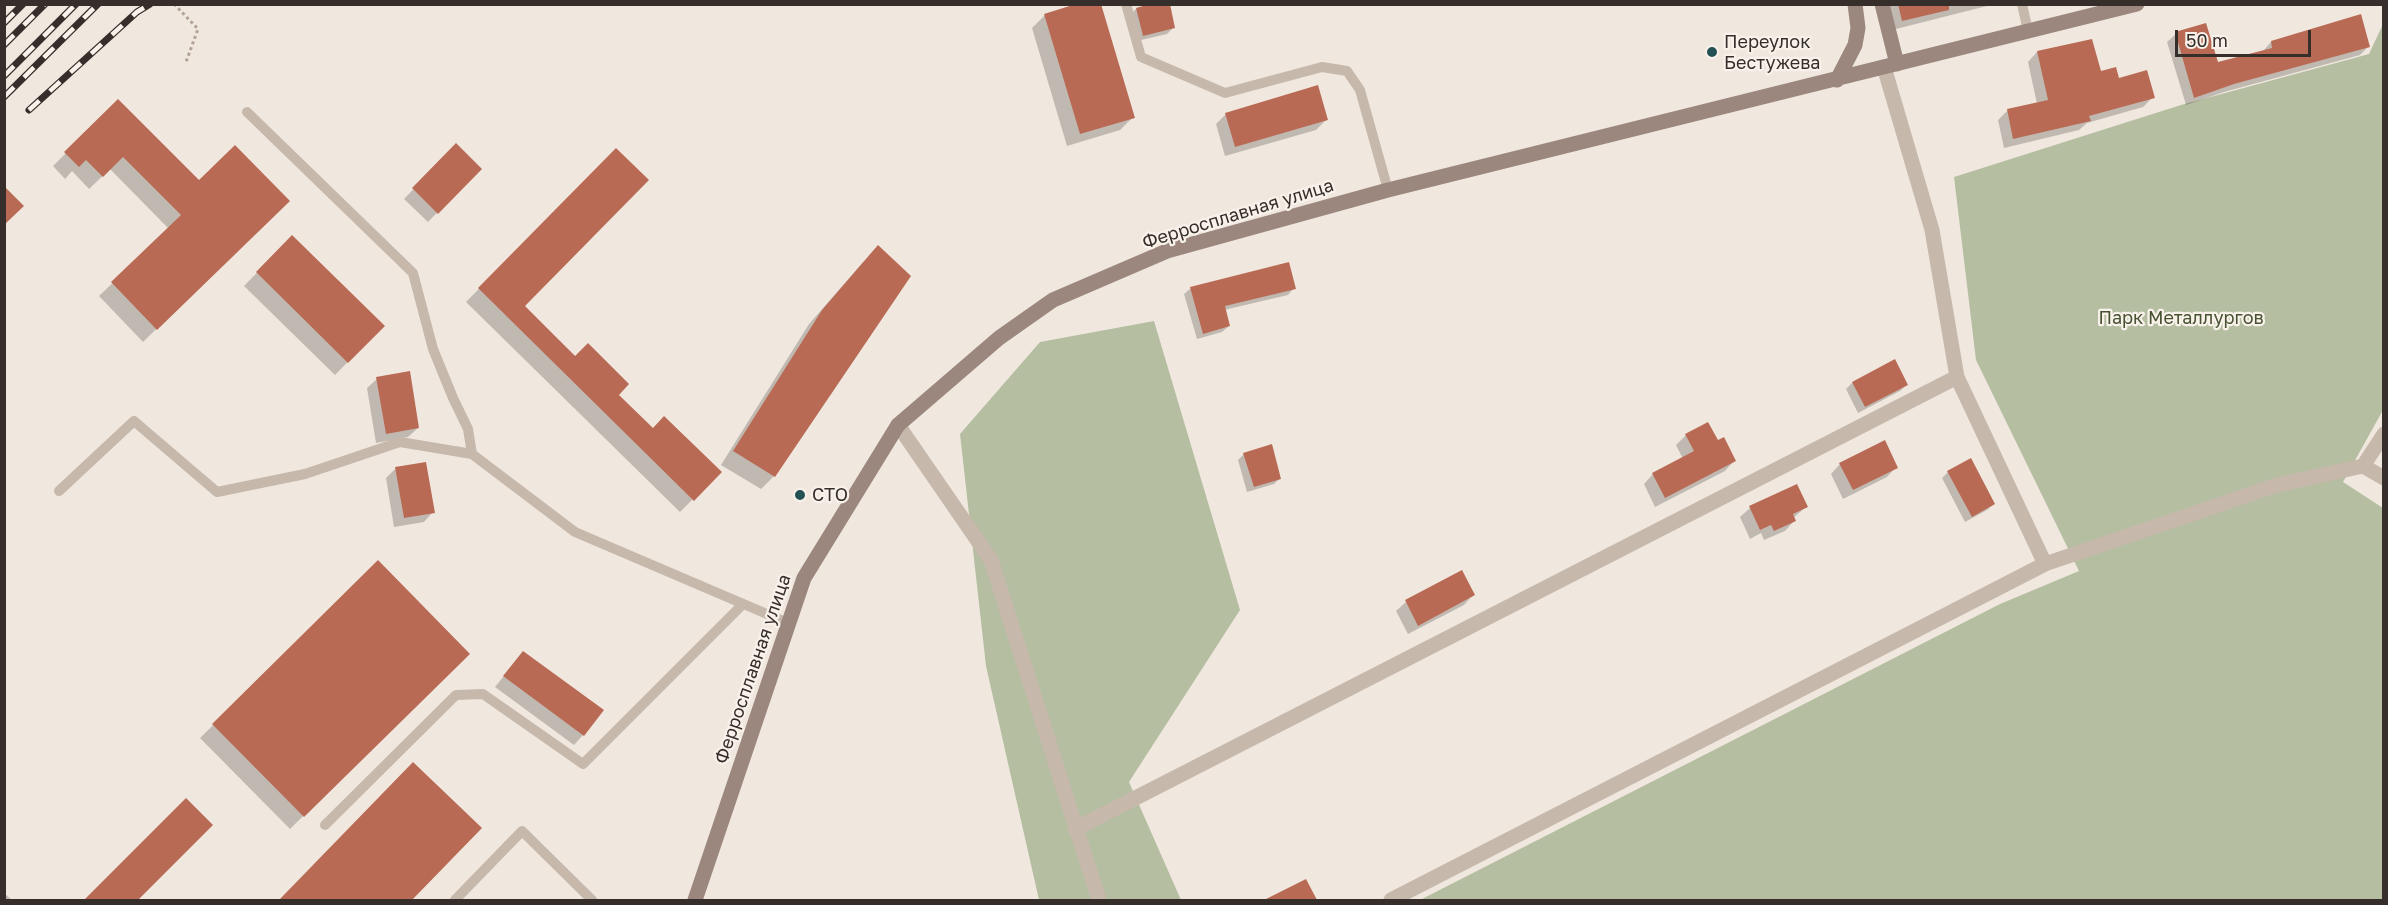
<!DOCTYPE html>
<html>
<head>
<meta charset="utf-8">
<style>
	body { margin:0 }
	#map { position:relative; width:2388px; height:905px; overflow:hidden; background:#f0e8df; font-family:"Golos Text",sans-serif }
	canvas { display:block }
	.frame { position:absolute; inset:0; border:6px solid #362e2a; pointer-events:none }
	.scale { position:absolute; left:2175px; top:30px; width:136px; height:27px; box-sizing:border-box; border:3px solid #362e2a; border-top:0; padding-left:8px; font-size:18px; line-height:21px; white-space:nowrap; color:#362e2a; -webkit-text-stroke:4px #f8f2eb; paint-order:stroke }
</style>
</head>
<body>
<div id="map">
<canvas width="2388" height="905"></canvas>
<div class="frame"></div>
<div class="scale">50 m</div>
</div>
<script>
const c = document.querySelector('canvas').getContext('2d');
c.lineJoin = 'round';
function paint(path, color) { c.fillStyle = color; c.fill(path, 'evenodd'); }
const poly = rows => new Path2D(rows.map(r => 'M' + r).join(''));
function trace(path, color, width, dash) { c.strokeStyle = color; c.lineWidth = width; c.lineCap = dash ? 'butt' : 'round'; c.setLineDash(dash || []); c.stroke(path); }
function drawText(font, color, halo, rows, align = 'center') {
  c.font = font + ' "Golos Text",sans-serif'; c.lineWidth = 4.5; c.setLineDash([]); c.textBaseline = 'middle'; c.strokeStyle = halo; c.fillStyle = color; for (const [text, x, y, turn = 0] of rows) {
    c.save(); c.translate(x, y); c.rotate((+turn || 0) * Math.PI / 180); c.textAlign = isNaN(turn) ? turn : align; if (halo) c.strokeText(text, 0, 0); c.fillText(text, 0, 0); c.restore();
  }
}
const green = poly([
	[2383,24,2383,410,2343,482,2383,508,2383,900,1420,900,2000,604,2079,571,1976,360,1954,177,2181,105,2369,54],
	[1154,321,1240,610,1129,782,1181,900,1039,900,986,666,960,434,1040,342]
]);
const shadow = poly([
	[1156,4,1173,28,1167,34,1137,41,1130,15,1136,9],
	[1886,4,1995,4,1892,30],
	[1045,15,1133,117,1120,130,1067,146,1032,28],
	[2176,34,2217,64,2263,51,2271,42,2368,47,2360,55,2224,92,2186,105,2167,42],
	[2037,52,2100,73,2153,97,2143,107,2087,123,2079,130,2004,148,1998,120,2007,111,2037,104,2028,62],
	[118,101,199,182,287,201,143,342,99,296,169,229,110,169,89,189,72,171,65,179,53,166],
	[1226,114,1326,120,1316,130,1225,156,1216,124],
	[456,145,480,169,428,222,404,199],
	[616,150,523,306,652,430,720,472,680,512,466,302],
	[292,237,383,326,335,375,244,286],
	[865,260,774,476,761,489,721,465,809,324],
	[1191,288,1294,288,1288,295,1224,310,1229,326,1222,332,1197,339,1184,294],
	[1894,361,1906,385,1900,391,1858,413,1846,389,1852,383],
	[377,379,418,428,408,437,376,443,367,388],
	[1686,435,1717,442,1734,461,1725,471,1655,507,1644,484,1653,474,1683,459,1676,445],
	[1244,454,1280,478,1274,484,1247,492,1238,460],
	[1840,464,1896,467,1887,477,1843,499,1831,474],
	[395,469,433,512,424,522,394,527,386,478],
	[1948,472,1994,504,1987,510,1965,522,1942,478],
	[1796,486,1806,507,1793,518,1794,521,1785,531,1764,540,1761,533,1750,539,1740,517,1750,508],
	[378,562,468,654,290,829,200,738],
	[1461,572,1473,595,1464,605,1408,634,1396,611,1406,602],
	[523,652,583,735,574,745,495,687],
	[413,764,480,828,410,900,281,900],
	[186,800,211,825,136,900,86,900],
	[1306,881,1315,900,1267,900],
	[4,893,12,900,4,900]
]);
const building = poly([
	[1076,4,1101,4,1135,118,1080,134,1044,14],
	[1150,4,1170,4,1175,28,1143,36,1136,8],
	[1898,4,1949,4,1949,10,1902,21],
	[2361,14,2370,47,2234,84,2194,98,2175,32,2206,23,2218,62,2272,48,2271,41],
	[2092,39,2101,71,2116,67,2119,78,2147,70,2155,98,2089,116,2091,121,2013,139,2007,109,2048,100,2037,51],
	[1318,85,1328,120,1235,147,1225,113],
	[118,99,199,180,235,145,290,201,157,330,111,282,181,215,123,157,103,177,86,160,79,167,64,152],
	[456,143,482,169,438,214,412,188],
	[616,148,649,180,525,306,575,356,588,343,629,384,619,395,653,428,664,416,722,472,694,501,478,288],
	[4,186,24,206,4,225],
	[292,235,385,326,348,363,256,272],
	[878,245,911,276,775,477,733,451,822,310],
	[1289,262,1296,289,1225,306,1230,326,1203,334,1190,287],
	[1895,359,1908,385,1865,407,1852,382],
	[410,371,419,428,386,434,376,377],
	[1708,422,1718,440,1724,437,1736,461,1665,498,1652,473,1694,451,1685,434],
	[1885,440,1898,468,1853,490,1839,463],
	[1272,444,1281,479,1254,487,1243,453],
	[1971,458,1995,504,1972,517,1947,471],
	[426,462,435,513,404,518,395,467],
	[1797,484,1808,507,1793,514,1796,521,1774,531,1771,525,1760,530,1749,506],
	[378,560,470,654,304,817,212,724],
	[1462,570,1475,595,1418,626,1405,600],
	[523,651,604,710,584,736,503,676],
	[413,762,482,828,412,900,279,900],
	[186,798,213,825,138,900,84,900],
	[1306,879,1317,900,1264,900]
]);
const path = poly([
	[174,4,198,29,186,62]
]);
const lane = poly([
	[1126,4,1141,57,1225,93,1322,67,1347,71,1360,90,1388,190],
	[2022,4,2028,31],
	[247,112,413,273,433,349,453,398,468,429,472,454],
	[59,491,134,421,217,492,305,474,400,442,472,454,575,532,788,623],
	[325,825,456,695,483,694,583,764,743,604],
	[455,900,522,831,592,900]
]);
const street = poly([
	[1884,67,1932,230,1957,377,2045,564],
	[898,425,991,560,1099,900],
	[2363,466,2384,478],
	[1075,829,1957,377],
	[1391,900,2045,564,2277,485,2363,466,2384,434]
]);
const secondary = poly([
	[1882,4,1897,64],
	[1837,80,1855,45,1858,28,1855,4],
	[695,900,804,578,898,425,999,338,1053,300,1167,251,1388,190,2137,4]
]);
const rail = poly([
	[4,23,23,4],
	[4,45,45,4],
	[4,76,76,4],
	[4,97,98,4],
	[29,110,137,12,150,4]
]);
const markers = [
	[1712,52,6,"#245254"],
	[800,495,6,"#245254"]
];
const poiNames = [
	["Переулок",1724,42],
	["Бестужева",1724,63],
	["СТО",812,495]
];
const streetNames = [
	["Ферросплавная улица",1238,214,-17],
	["Ферросплавная улица",753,669,-71]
];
const parkNames = [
	["Парк Металлургов",2181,318]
];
paint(green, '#b5bea1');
paint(shadow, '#0003');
paint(building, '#b96a54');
trace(path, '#b3a297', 3, [3, 3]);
trace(lane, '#c7b8ac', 10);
trace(street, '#c7b8ac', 15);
trace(secondary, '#9b877e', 15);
trace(rail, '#362e2a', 7);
trace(rail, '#f8f2eb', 4.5, [14]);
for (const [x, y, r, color] of markers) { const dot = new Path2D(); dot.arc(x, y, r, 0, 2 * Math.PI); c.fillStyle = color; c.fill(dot); trace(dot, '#f8f2eb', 2); }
drawText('18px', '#362e2a', '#f8f2eb', poiNames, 'left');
drawText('18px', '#362e2a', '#f8f2eb', streetNames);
drawText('18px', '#475231', '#f8f2eb', parkNames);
</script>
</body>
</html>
